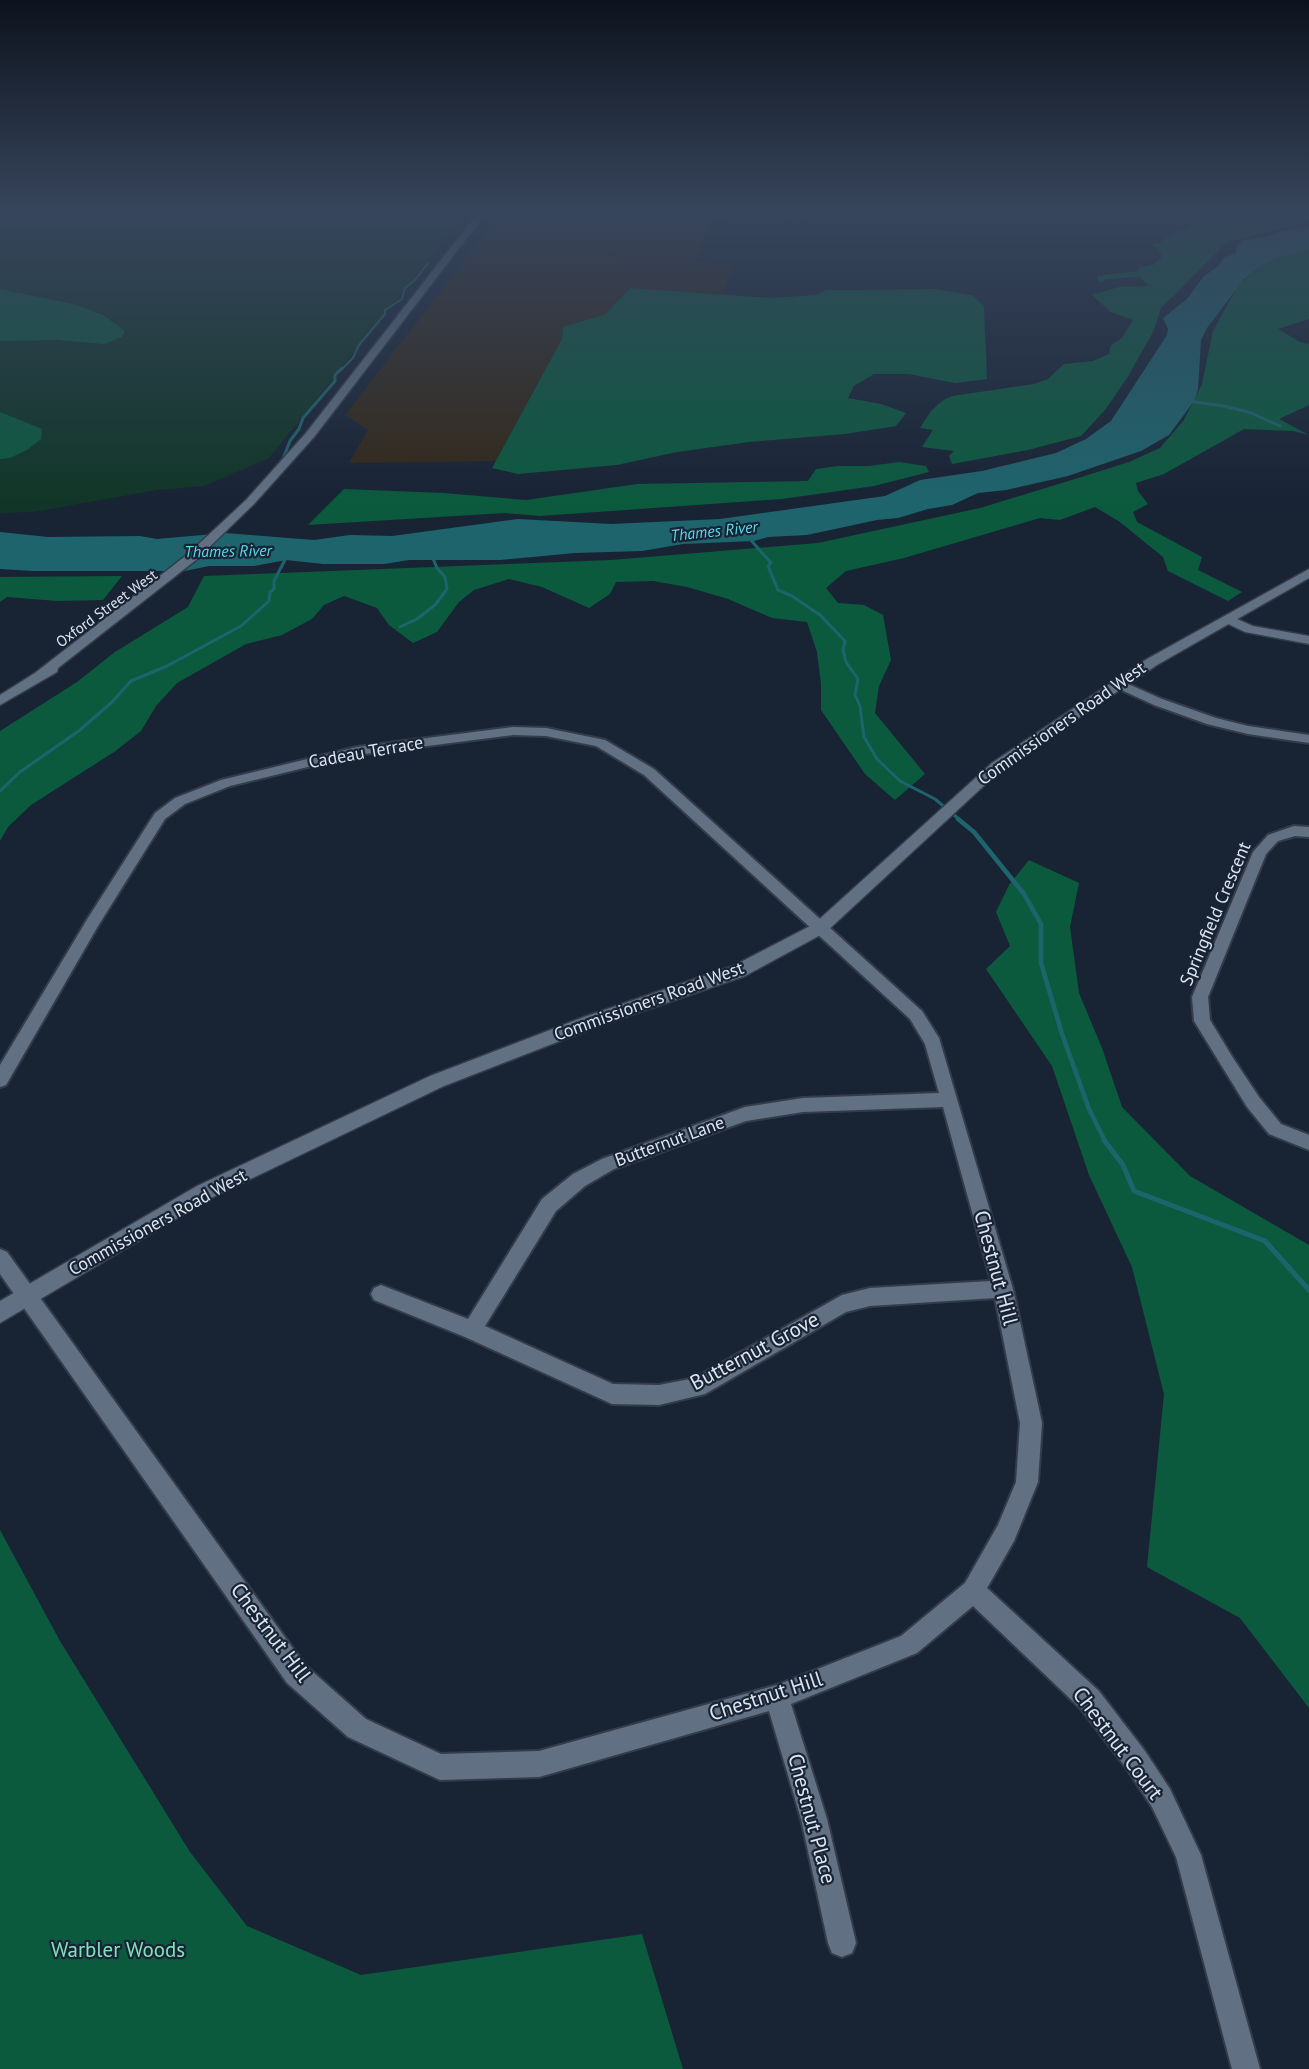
<!DOCTYPE html>
<html>
<head>
<meta charset="utf-8">
<style>
	body { margin:0 }
	canvas { display:block; background:#182334 }
</style>
</head>
<body>
<canvas width="1309" height="2069"></canvas>
<script>
const c = document.querySelector('canvas').getContext('2d');
c.lineJoin = 'round';
function paint(path, color) { c.fillStyle = color; c.fill(path, 'evenodd'); }
const poly = rows => new Path2D(rows.map(r => 'M' + r).join(''));
function trace(path, color, width, dash) { c.strokeStyle = color; c.lineWidth = width; c.lineCap = dash ? 'butt' : 'round'; c.setLineDash(dash || []); c.stroke(path); }
function drawText(font, color, halo, rows, align = 'center') {
  c.font = font + ' "PT Sans",sans-serif'; c.lineWidth = 4.5; c.setLineDash([]); c.textBaseline = 'middle'; c.strokeStyle = halo; c.fillStyle = color; for (const [text, x, y, turn = 0] of rows) {
    c.save(); c.translate(x, y); c.rotate((+turn || 0) * Math.PI / 180); c.textAlign = isNaN(turn) ? turn : align; if (halo) c.strokeText(text, 0, 0); c.fillText(text, 0, 0); c.restore();
  }
}
const industrial = poly([
	[475,247,695,261,732,267,724,294,630,288,606,314,563,327,562,339,496,461,349,463,368,430,345,415]
]);
const education = poly([
	[500,213,591,213,661,218,654,214,638,213,811,213,809,218,762,216,758,224,710,221,695,261,475,247]
]);
const green = poly([
	[0,213,466,213,269,458,204,486,157,490,33,512,0,513]
]);
const forest = poly([
	[1227,213,1309,213,1309,221,1227,242,1161,308,1153,332,1127,378,1105,410,1081,436,1028,450,952,464,949,456,954,451,922,447,933,430,920,428,931,411,942,401,952,396,1034,384,1048,379,1064,364,1093,361,1109,354,1111,345,1122,338,1133,320,1111,312,1092,295,1119,287,1149,286,1140,277,1105,279,1102,282,1097,280,1097,276,1138,271,1140,267,1153,265,1162,257,1161,254,1152,244,1160,243,1168,235],
	[1309,247,1309,319,1278,329,1300,342,1309,344,1309,405,1279,419,1309,435,1293,431,1244,429,1164,474,1136,483,1138,491,1148,504,1133,512,1137,522,1202,557,1198,570,1242,592,1228,601,1168,571,1163,557,1120,522,1095,507,1060,520,1040,518,904,558,846,571,826,588,838,603,864,605,883,615,891,660,879,686,875,713,925,774,895,800,865,774,821,710,821,684,817,652,807,622,772,618,728,599,687,587,653,581,616,582,610,594,589,608,542,587,509,579,474,590,459,602,437,632,413,643,389,625,377,608,344,596,324,605,312,619,282,635,246,644,177,683,156,706,141,731,114,752,31,805,8,827,0,841,0,731,77,682,115,652,188,607,204,576,611,560,818,543,980,508,1075,479,1129,462,1160,448,1184,420,1202,384,1213,331,1238,286,1257,268,1284,250],
	[630,288,770,298,816,295,827,290,862,290,935,289,972,295,984,306,987,379,955,383,908,374,874,374,854,386,848,398,881,404,906,413,896,426,845,434,749,442,677,452,617,465,518,474,492,468,562,339,563,327,606,314],
	[0,289,73,304,103,315,125,331,122,337,104,344,56,340,0,341],
	[0,412,42,429,41,439,27,450,10,458,0,459],
	[899,462,926,466,929,472,874,486,782,499,540,516,505,513,308,525,344,489,444,493,526,500,637,484,808,481,816,469,838,466,869,466],
	[122,576,103,600,57,601,7,597,0,602,0,577],
	[1029,860,1079,883,1070,927,1079,993,1102,1048,1122,1107,1190,1176,1309,1245,1309,1708,1240,1618,1147,1567,1164,1394,1132,1267,1089,1175,1052,1066,986,969,1010,946,996,912,1009,885],
	[0,1530,60,1641,190,1852,247,1926,361,1975,642,1934,683,2069,0,2069]
]);
const water = poly([
	[1309,227,1309,249,1279,257,1260,266,1244,279,1207,328,1201,340,1198,389,1194,401,1169,435,1141,451,1068,476,1006,490,978,493,952,505,928,509,898,518,877,520,807,535,768,537,754,541,683,544,642,551,575,553,500,560,409,560,384,564,323,564,286,560,254,566,209,566,185,571,33,571,0,569,0,532,48,537,140,536,157,539,225,533,314,540,350,535,392,536,518,519,611,524,720,519,885,496,920,480,982,471,1056,453,1086,439,1111,421,1167,335,1168,329,1163,318,1187,299,1204,276,1219,266,1223,258,1236,253,1236,248,1243,240,1262,238,1281,231]
]);
const streamFar3 = poly([
	[341,370,353,358,359,345,385,314,385,310,402,299,405,288,415,280,428,263]
]);
const streamFar2 = poly([
	[1188,401,1224,406,1251,413,1280,426],
	[281,464,290,441,299,429,303,418,335,381,335,375,342,368],
	[749,538,771,563,768,566,778,590,792,596,820,615,845,641,843,650,846,662,858,679,855,695,860,706,864,737,877,759,900,781,935,799,960,820],
	[400,627,417,619,435,605,447,589,445,577,437,568,432,556],
	[0,791,20,772,80,730,112,702,131,681,167,666,241,626,269,601,270,592,274,589,274,581,287,556]
]);
const streamFar1 = poly([
	[958,819,974,832,1024,894,1041,924,1041,963,1062,1034,1089,1109,1105,1141]
]);
const stream = poly([
	[1104,1140,1123,1165,1134,1191,1265,1241,1309,1290]
]);
const minor = poly([
	[1119,680,1162,699,1216,718,1248,726,1309,735,1309,743,1248,734,1207,724,1154,705,1115,687,1113,684,1119,680],
	[513,727,546,728,605,740,654,769,922,1011,939,1038,1013,1289,1042,1423,1038,1482,1014,1541,987,1588,1099,1691,1145,1751,1170,1789,1201,1855,1260,2069,1232,2069,1176,1857,1152,1807,1127,1769,1081,1709,973,1606,917,1653,791,1704,827,1819,856,1943,852,1953,842,1957,832,1953,828,1943,801,1819,769,1711,539,1777,440,1780,348,1737,287,1683,0,1274,0,1249,7,1252,305,1665,366,1719,441,1754,539,1751,777,1685,901,1636,965,1583,998,1525,1016,1482,1020,1423,995,1298,870,1306,846,1312,705,1394,659,1405,612,1404,465,1337,374,1300,371,1294,374,1288,381,1285,468,1319,542,1199,573,1174,602,1159,745,1107,803,1098,939,1093,925,1044,910,1019,644,775,596,746,546,736,513,735,357,755,230,786,185,804,165,819,98,926,6,1085,0,1087,0,1065,88,918,155,813,175,798,221,780,357,747,513,727],
	[943,1107,991,1281,870,1288,842,1295,695,1378,659,1385,613,1384,485,1326,556,1211,585,1186,614,1169,746,1121,803,1112,943,1107],
	[1294,826,1309,827,1309,837,1295,836,1278,841,1266,854,1208,997,1210,1020,1233,1058,1259,1097,1281,1124,1309,1135,1309,1150,1269,1134,1247,1107,1194,1021,1192,997,1253,852,1268,835,1294,826]
]);
const tertiary = poly([
	[1228,615,1253,626,1309,636,1309,644,1245,632,1224,622,1222,619,1228,615]
]);
const secondary = poly([
	[478,213,486,213,314,437,254,504,196,560,58,668,57,672,0,705,0,695,35,673,188,554,246,500,306,433,478,213],
	[1309,569,1309,578,1157,665,1002,769,826,932,745,976,596,1027,444,1086,211,1198,0,1323,0,1301,197,1186,430,1076,584,1017,733,966,814,924,992,763,1147,659,1309,569]
]);
const farStreetnames = [
	["Oxford Street West",107,609,-36]
];
const farWaternames = [
	["Thames River",714,532,-6],
	["Thames River",228,552,-1]
];
const streetNames = [
	["Commissioners Road West",1062,724,-35],
	["Cadeau Terrace",366,753,-10],
	["Springfield Crescent",1216,914,-67],
	["Commissioners Road West",649,1002,-20],
	["Butternut Lane",670,1142,-20],
	["Commissioners Road West",158,1223,-29]
];
const nearStreetnames = [
	["Chestnut Hill",995,1268,75],
	["Butternut Grove",755,1352,-28],
	["Chestnut Hill",270,1633,53],
	["Chestnut Hill",766,1697,-18],
	["Chestnut Court",1117,1744,53],
	["Chestnut Place",811,1819,75]
];
const nearParknames = [
	["Warbler Woods",118,1951]
];
paint(industrial, '#332819');
paint(education, '#35271b');
paint(green, '#113627');
paint(forest, '#0b5a3e');
paint(water, '#1e646c');
trace(streamFar3, '#1e646c', 2);
trace(streamFar2, '#1e646c', 3);
trace(streamFar1, '#1e646c', 4.5);
trace(stream, '#1e646c', 5);
trace(minor, '#343c4a', 4);
trace(tertiary, '#343c4a', 3);
trace(secondary, '#343c4a', 3);
paint(minor, '#627084');
paint(tertiary, '#627084');
paint(secondary, '#627084');
const sky = c.createLinearGradient(0, 0, 0, 503);
sky.addColorStop(0, '#0d131d');
sky.addColorStop(0.42, '#37455c');
sky.addColorStop(1, '#37455c00');
c.fillStyle = sky;
c.fillRect(0, 0, 1309, 503);
drawText('15px', '#dce4ef', '#182334', farStreetnames);
drawText('italic 16px', '#58dbeb', '#182334', farWaternames);
drawText('18px', '#dce4ef', '#182334', streetNames);
drawText('21px', '#dce4ef', '#182334', nearStreetnames);
drawText('21px', '#80e4b7', '#182334', nearParknames);
</script>
</body>
</html>
